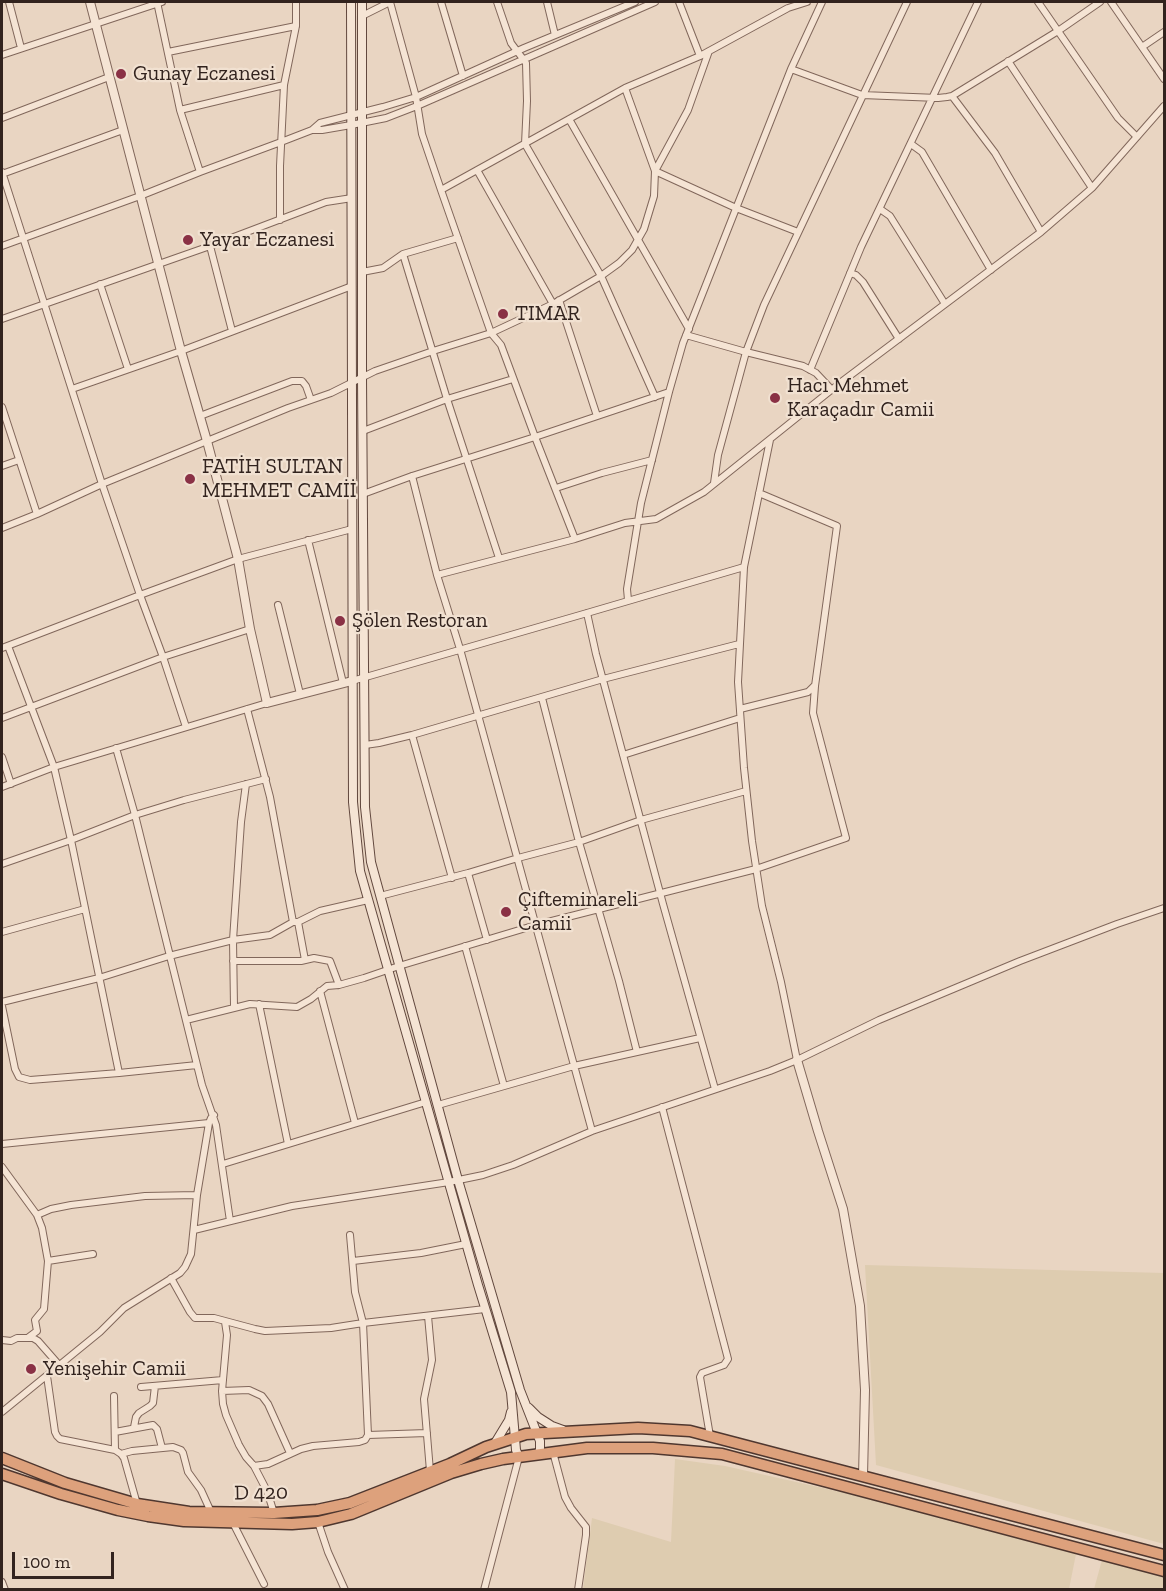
<!DOCTYPE html>
<html>
<head>
<meta charset="utf-8">
<style>
	body { margin:0 }
	#map { position:relative; width:1166px; height:1591px; overflow:hidden; background:#e9d5c2; font-family:"Zilla Slab",serif }
	canvas { display:block }
	.frame { position:absolute; inset:0; border:3px solid #32231e; pointer-events:none }
	.scale { position:absolute; left:12px; top:1552px; width:102px; height:27px; box-sizing:border-box; border:3px solid #32231e; border-top:0; padding-left:8px; font-size:18px; line-height:21px; white-space:nowrap; color:#32231e; -webkit-text-stroke:4px #f1e1d1; paint-order:stroke }
</style>
</head>
<body>
<div id="map">
<canvas width="1166" height="1591"></canvas>
<div class="frame"></div>
<div class="scale">100 m</div>
</div>
<script>
const c = document.querySelector('canvas').getContext('2d');
c.lineJoin = 'round';
function paint(path, color) { c.fillStyle = color; c.fill(path, 'evenodd'); }
const poly = rows => new Path2D(rows.map(r => 'M' + r).join(''));
function trace(path, color, width, dash) { c.strokeStyle = color; c.lineWidth = width; c.lineCap = dash ? 'butt' : 'round'; c.setLineDash(dash || []); c.stroke(path); }
function drawText(font, color, halo, rows, align = 'center') {
  c.font = font + ' "Zilla Slab",serif'; c.lineWidth = 4.5; c.setLineDash([]); c.textBaseline = 'middle'; c.strokeStyle = halo; c.fillStyle = color; for (const [text, x, y, turn = 0] of rows) {
    c.save(); c.translate(x, y); c.rotate((+turn || 0) * Math.PI / 180); c.textAlign = isNaN(turn) ? turn : align; if (halo) c.strokeText(text, 0, 0); c.fillText(text, 0, 0); c.restore();
  }
}
const farmland = poly([
	[865,1265,1164,1273,1164,1544,876,1465],
	[675,1459,725,1466,854,1495,1076,1554,1069,1589,583,1589,592,1518,671,1542],
	[1102,1560,1164,1577,1164,1589,1094,1589]
]);
const minor = poly([
	[9,2,21,48],
	[157,2,180,110,200,172],
	[390,2,416,97,422,134,441,190,491,333,501,345,535,437,575,539],
	[441,2,463,76],
	[497,2,511,43,526,63,527,101,525,144,601,276,655,397],
	[547,2,555,35],
	[679,2,700,56],
	[1038,2,1118,118,1137,137],
	[1111,2,1164,79],
	[362,16,390,2],
	[1142,47,1164,32],
	[709,51,688,110,655,171,736,208,798,232],
	[168,52,296,26],
	[2,55,162,2],
	[1008,61,1092,188],
	[791,69,862,95,938,98,947,97,952,96,1058,31,1100,2],
	[952,96,995,153,1041,232],
	[180,110,284,85],
	[2,118,109,77],
	[569,119,689,329],
	[312,130,322,130,351,125,386,118,417,106,655,2],
	[911,144,922,152,991,270],
	[477,170,553,304],
	[2,172,102,484,140,595,163,657,186,727],
	[2,174,123,130],
	[441,190,625,88,700,56,788,8,807,2],
	[880,209,890,216,945,304],
	[280,220,280,166,284,85,296,26,296,2],
	[2,246,140,196,200,172,281,142,312,130,320,123,383,107,416,97,524,48,635,2],
	[210,246,232,331],
	[403,254,447,399,499,558],
	[362,272,383,268,403,254,458,238],
	[850,273,856,275,863,282,899,339],
	[100,284,128,369],
	[559,300,597,416],
	[2,319,210,246,326,202,352,198],
	[686,335,746,352,803,366,816,373,832,390],
	[810,370,861,247,978,2],
	[72,389,181,351,352,286],
	[2,407,37,514],
	[200,416,292,381,302,381,306,386,311,400],
	[363,431,447,399,513,379],
	[770,440,744,567,738,682,744,768,752,841,762,906,781,982,797,1060],
	[2,466,19,460],
	[412,476,437,575,460,649,592,1131],
	[714,483,718,455,746,352,764,305,907,2],
	[556,488,602,473,652,460],
	[363,494,412,476,535,437,669,392],
	[2,528,37,514,102,484,207,441,288,408,331,393,375,371,433,351,491,333,553,304,601,276,619,263,632,250,644,229,654,196,655,171,625,88],
	[308,540,343,683],
	[437,575,575,539,625,523,656,519,704,492,840,383,1041,232,1092,188,1164,106],
	[628,600,627,589,641,503,669,392,683,343,791,69,822,2],
	[278,605,300,694],
	[587,613,596,654,663,904,715,1089],
	[8,646,54,767,71,840,119,1073],
	[2,648,140,595,238,559,352,529],
	[352,681,587,613,744,567],
	[542,698,579,842,619,981,637,1052],
	[247,709,270,797,293,922],
	[740,709,808,692,814,686],
	[2,718,163,657,250,629],
	[412,735,452,878],
	[365,745,379,743,412,735,603,679,739,644],
	[116,748,135,815,202,1085,216,1125,230,1221],
	[623,755,740,718],
	[2,757,11,784],
	[2,787,54,767,267,703],
	[2,864,71,840,135,815,184,800,266,779],
	[468,873,487,940],
	[380,896,468,873,518,858,579,842,641,820,746,791],
	[298,922,305,960],
	[2,932,85,909],
	[465,946,504,1086],
	[233,961,301,961,314,958,330,961,339,985],
	[320,991,355,1123],
	[2,1002,99,978,169,956,233,940,270,935,293,922,298,922,320,911,368,900],
	[259,1004,288,1144],
	[2,1006,15,1069,19,1077,30,1080,119,1073,197,1065],
	[234,1007,233,940,241,822,246,784],
	[186,1020,250,1004,297,1007,311,999,327,986,339,985,364,978,399,966,536,925,756,869,846,838,813,713,815,686,837,526,759,493],
	[438,1105,574,1066,700,1038],
	[662,1107,728,1359,724,1365,702,1373,700,1377,710,1436],
	[2,1144,209,1123],
	[223,1164,426,1102],
	[2,1167,37,1215,42,1228,48,1261,44,1309,35,1320,37,1331,29,1337],
	[37,1215,51,1209,71,1205,145,1196,197,1195],
	[194,1230,292,1206,449,1182,483,1175,513,1165,592,1131,770,1071,797,1060,879,1020,1020,961,1117,924,1164,908],
	[350,1235,355,1292,363,1323,368,1435],
	[48,1261,93,1254],
	[353,1261,421,1253,466,1244],
	[171,1278,190,1312,195,1318,214,1318,255,1329,265,1331,331,1328,363,1323,485,1309],
	[428,1316,432,1360,424,1399,430,1471],
	[225,1322,227,1335,222,1391,223,1404,226,1415,239,1445,246,1457,254,1466,267,1491,274,1513],
	[2,1340,11,1341,17,1338,33,1338,38,1341,59,1365],
	[47,1376,55,1432,57,1436,60,1439,115,1450,121,1454,124,1458,137,1504],
	[141,1387,223,1380],
	[222,1391,249,1390,262,1396,268,1404,290,1453],
	[114,1396,115,1450],
	[2,1412,100,1332,124,1308,180,1273,185,1267,191,1254,197,1195,209,1123,211,1118,214,1115],
	[134,1427,136,1417,139,1413,150,1406,153,1403,155,1386],
	[115,1432,153,1425,157,1429,162,1448],
	[553,1452,565,1497,571,1508,586,1527,586,1535,578,1590],
	[121,1454,132,1451,173,1447,181,1450,183,1453,188,1472,201,1490,211,1512],
	[254,1466,268,1464,301,1449,313,1446,359,1442,365,1440,368,1435,427,1433],
	[318,1522,328,1552,345,1590],
	[233,1523,264,1584],
	[2,1582,5,1590],
	[484,1590,519,1457]
]);
const tertiary = poly([
	[90,2,181,351,207,441,238,559,250,629,267,703,352,681],
	[797,1060,818,1131,843,1209,860,1306,865,1390,863,1476]
]);
const secondary = poly([
	[351,2,353,802,360,871,478,1285,511,1392,516,1450,519,1457],
	[362,2,362,378,365,807,371,862,458,1180,520,1390,540,1441,540,1449,539,1453],
	[529,1408,538,1417,552,1426,563,1430],
	[495,1443,509,1420,511,1412]
]);
const trunk = poly([
	[2,1458,65,1483,137,1504,189,1512,274,1513,317,1510,350,1503,450,1464,486,1447,526,1434,638,1428,690,1431,1164,1555],
	[2,1474,61,1494,118,1510,148,1516,184,1521,292,1524,318,1522,351,1514,451,1473,481,1464,503,1459,587,1448,653,1448,722,1454,1164,1571]
]);
const markers = [
	[121,74,6,"#8a3145"],
	[188,240,6,"#8a3145"],
	[503,314,6,"#8a3145"],
	[775,398,6,"#8a3145"],
	[190,479,6,"#8a3145"],
	[340,621,6,"#8a3145"],
	[506,912,6,"#8a3145"],
	[31,1369,6,"#8a3145"]
];
const poiNames = [
	["Gunay Eczanesi",133,74],
	["Yayar Eczanesi",200,240],
	["TIMAR",515,314],
	["Hacı Mehmet",787,386],
	["Karaçadır Camii",787,410],
	["FATİH SULTAN",202,467],
	["MEHMET CAMİİ",202,491],
	["Şölen Restoran",352,621],
	["Çifteminareli",518,900],
	["Camii",518,924],
	["Yenişehir Camii",43,1369]
];
const streetNames = [
	["D 420",261,1493,-1]
];
paint(farmland, '#deccb0');
trace(minor, '#81675b', 8);
trace(tertiary, '#81675b', 10);
trace(secondary, '#62483e', 10);
trace(trunk, '#4f372f', 13);
trace(minor, '#f5e4d4', 6);
trace(tertiary, '#f5e4d4', 8);
trace(secondary, '#f5e4d4', 8);
trace(trunk, '#dda17c', 10);
for (const [x, y, r, color] of markers) { const dot = new Path2D(); dot.arc(x, y, r, 0, 2 * Math.PI); c.fillStyle = color; c.fill(dot); trace(dot, '#f1e1d1', 2); }
drawText('21px', '#32231e', '#f1e1d1', poiNames, 'left');
drawText('21px', '#32231e', '#f1e1d1', streetNames);
</script>
</body>
</html>
